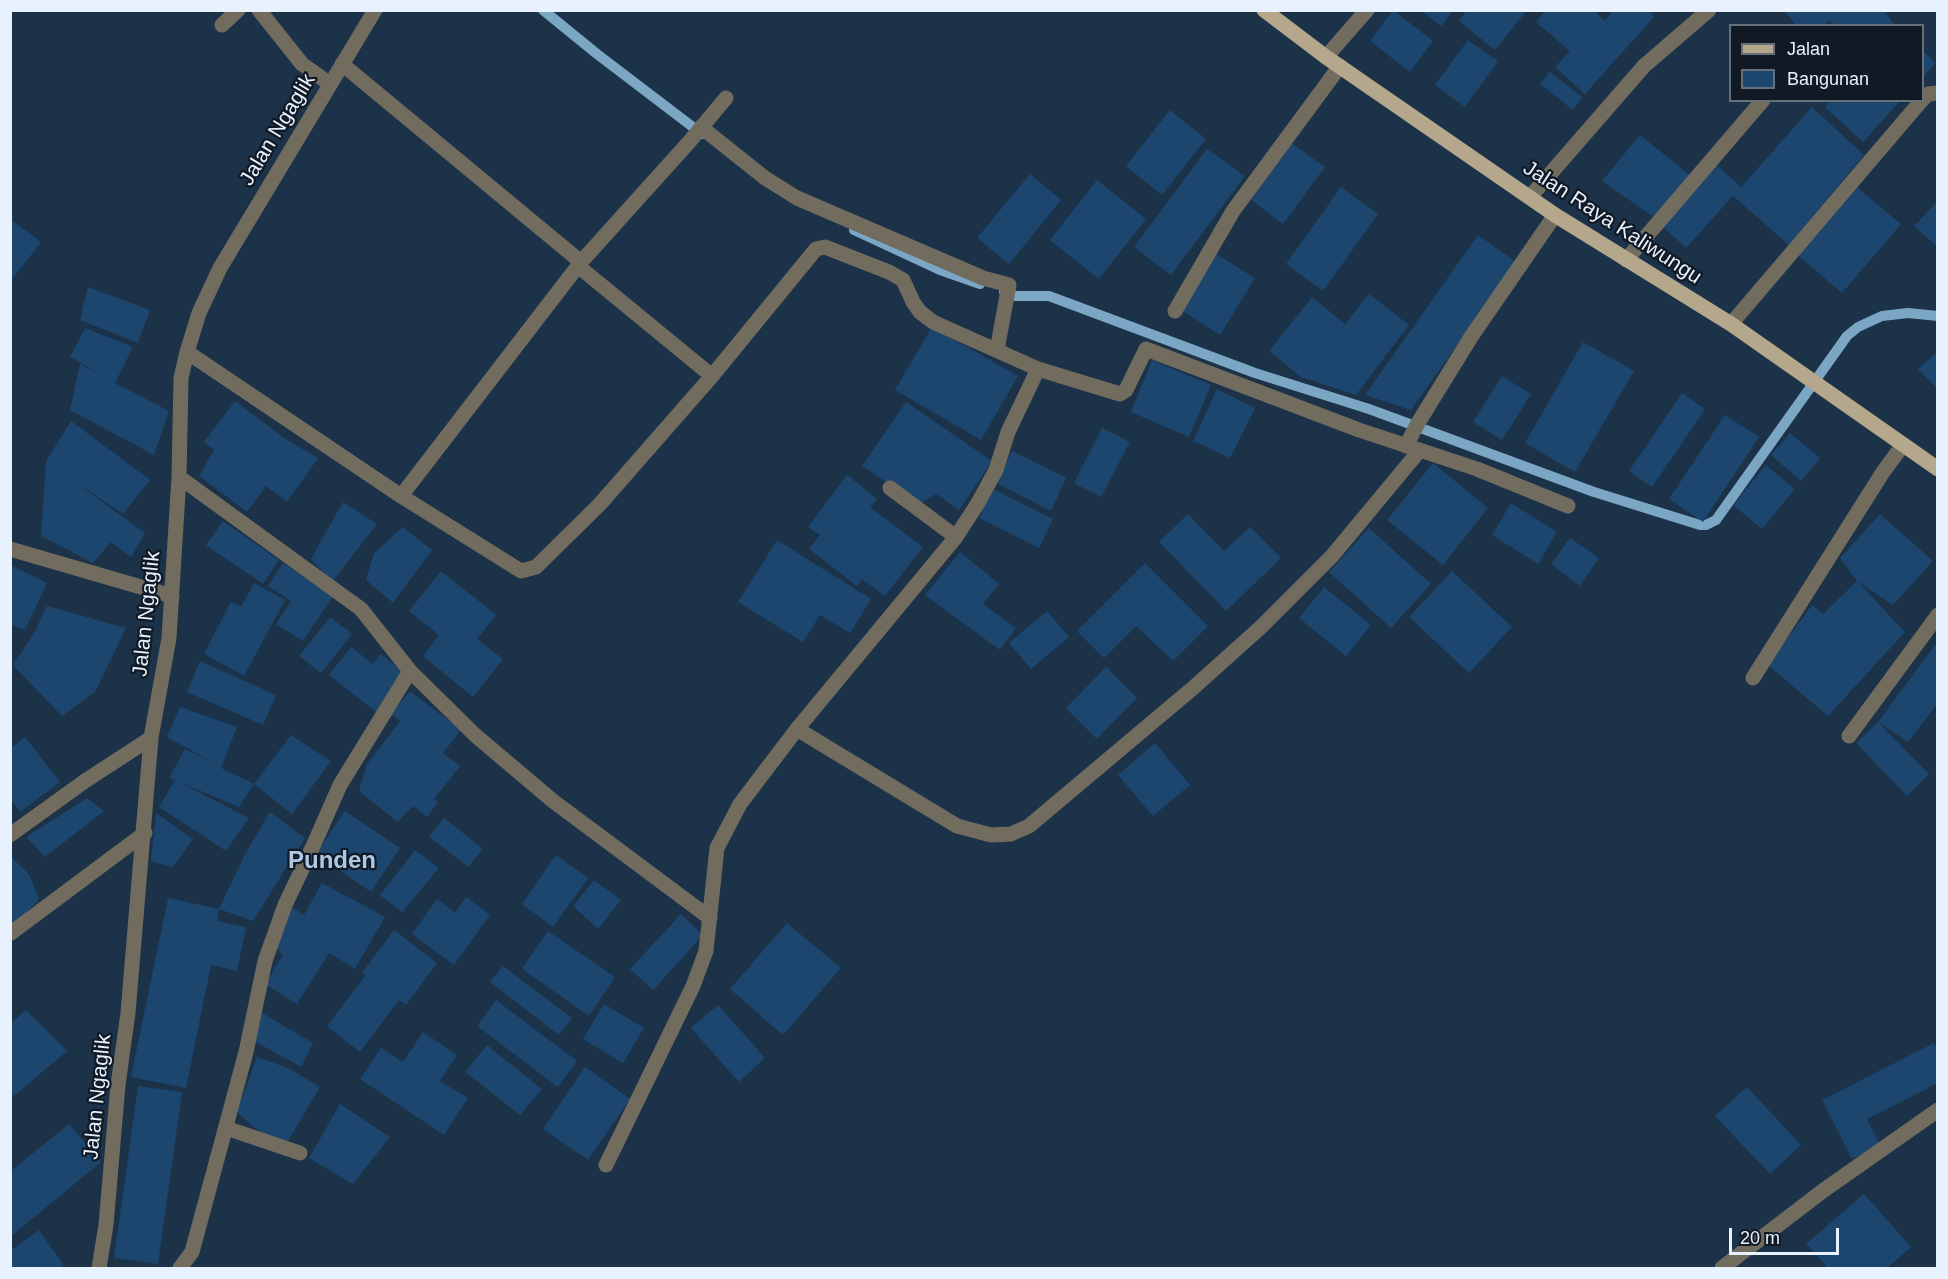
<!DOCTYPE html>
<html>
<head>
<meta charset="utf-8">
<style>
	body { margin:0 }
	#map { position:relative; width:1948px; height:1279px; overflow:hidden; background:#1c3249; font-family:Arial,sans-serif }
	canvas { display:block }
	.frame { position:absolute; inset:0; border:12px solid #e7f2fe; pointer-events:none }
	.legend { position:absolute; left:1729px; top:24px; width:195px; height:78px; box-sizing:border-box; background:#101924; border:2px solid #66707b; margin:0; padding:8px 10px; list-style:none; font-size:18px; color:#e7f2fe }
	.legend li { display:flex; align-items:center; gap:12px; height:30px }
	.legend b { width:30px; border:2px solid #66707b }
	.scale { position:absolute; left:1729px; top:1228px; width:110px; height:27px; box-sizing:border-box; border:3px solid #e7f2fe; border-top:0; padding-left:8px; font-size:18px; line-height:21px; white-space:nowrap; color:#e7f2fe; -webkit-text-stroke:4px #101924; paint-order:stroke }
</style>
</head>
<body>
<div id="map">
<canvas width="1948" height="1279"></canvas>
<div class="frame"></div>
<ul class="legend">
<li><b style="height:8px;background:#b4a78b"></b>Jalan</li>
<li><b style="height:16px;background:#1c466d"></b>Bangunan</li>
</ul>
<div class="scale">20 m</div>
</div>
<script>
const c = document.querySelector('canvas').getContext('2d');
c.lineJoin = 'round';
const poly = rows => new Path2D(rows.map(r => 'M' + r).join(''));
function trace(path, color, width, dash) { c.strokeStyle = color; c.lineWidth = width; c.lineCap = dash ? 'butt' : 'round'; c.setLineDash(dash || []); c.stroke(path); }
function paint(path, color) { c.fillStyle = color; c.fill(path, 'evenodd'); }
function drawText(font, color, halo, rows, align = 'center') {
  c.font = font + ' Arial,sans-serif'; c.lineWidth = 4.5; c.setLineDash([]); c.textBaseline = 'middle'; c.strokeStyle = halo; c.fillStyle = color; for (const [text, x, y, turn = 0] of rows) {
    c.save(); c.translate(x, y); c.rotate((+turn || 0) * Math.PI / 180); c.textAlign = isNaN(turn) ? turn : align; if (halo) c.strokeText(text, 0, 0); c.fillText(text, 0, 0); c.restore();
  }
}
const stream = poly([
	[543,10,597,54,702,134],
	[854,230,940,270,980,284],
	[1004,292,1015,296,1049,296,1255,373,1369,409,1594,492,1700,525,1706,525,1716,520,1847,336,1858,327,1882,316,1908,313,1938,316]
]);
const building = poly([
	[1393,10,1433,41,1410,72,1370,41],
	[1421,10,1454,10,1441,26],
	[1467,10,1527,10,1495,50,1459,21],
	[1546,10,1593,10,1605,21,1614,10,1648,10,1654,17,1585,94,1555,67,1570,51,1536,22],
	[1783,10,1884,10,1895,26,1834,26,1829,20,1823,26,1797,26],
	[1468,40,1498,61,1465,107,1435,85],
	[1923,51,1935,63,1923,77],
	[1550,72,1582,97,1573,110,1540,84],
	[1831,100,1901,100,1863,142,1825,107],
	[1812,107,1864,155,1789,245,1733,196,1686,248,1660,224,1712,161,1741,187],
	[1170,110,1206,139,1162,195,1126,166],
	[1640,135,1691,176,1655,218,1602,181],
	[1291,143,1325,167,1283,224,1250,199],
	[1207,149,1245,176,1171,275,1134,247],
	[1030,174,1061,200,1009,264,977,238],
	[1097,180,1146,219,1099,279,1050,240],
	[1853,184,1901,224,1842,293,1795,253],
	[1341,187,1378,214,1323,291,1286,264],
	[1938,201,1938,247,1914,226],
	[10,219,41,242,10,282],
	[1478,235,1516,262,1411,410,1365,395],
	[1216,254,1255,278,1220,335,1181,310],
	[88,287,150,310,138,343,80,320],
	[1369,294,1409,325,1356,395,1301,377,1269,351,1312,297,1345,324],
	[932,327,1018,376,981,440,895,390],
	[85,328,133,347,115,383,169,411,154,455,70,410,80,364,100,374,70,357],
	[1583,342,1634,371,1575,472,1525,443],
	[1938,351,1938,390,1918,369],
	[1152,360,1211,385,1189,437,1131,412],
	[1502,376,1531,394,1502,440,1473,422],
	[1217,389,1255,408,1230,458,1193,441],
	[1682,393,1705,409,1652,487,1629,471],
	[235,401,287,440,318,458,287,502,266,486,247,512,199,476,214,450,204,442],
	[906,402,992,461,959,510,936,494,919,504,862,466],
	[1725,415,1759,437,1703,522,1669,499],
	[71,421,150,480,123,514,71,479,145,533,131,557,111,542,93,563,41,536,46,461],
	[1102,428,1130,442,1101,497,1074,483],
	[1790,433,1820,458,1801,481,1771,455],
	[1012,451,1066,478,1051,511,996,483],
	[1433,463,1488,508,1443,565,1387,520],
	[1766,465,1795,489,1762,529,1733,505],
	[847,475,877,499,870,507,923,547,885,596,862,579,857,586,809,549,820,535,808,527],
	[993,489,1053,519,1039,548,979,518],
	[343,502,377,524,332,582,311,559],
	[1511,503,1557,532,1538,564,1492,535],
	[1188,514,1224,551,1250,527,1281,558,1226,611,1159,542],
	[1880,514,1933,561,1893,605,1857,581,1905,632,1828,716,1768,665,1812,605,1823,614,1857,581,1840,558],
	[223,521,279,560,263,584,206,545],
	[403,527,432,550,393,603,366,580,374,553],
	[1369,528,1431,584,1391,628,1329,572],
	[1570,538,1599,558,1580,586,1551,564],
	[777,540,871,599,850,633,820,615,803,642,738,602],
	[960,552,999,584,983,604,1016,628,1000,650,925,595],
	[283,563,333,596,303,641,276,624,291,601,268,586],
	[1145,563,1208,626,1173,661,1136,626,1104,658,1077,631],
	[10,565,47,583,25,630,10,624],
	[441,571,496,615,477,639,503,659,473,697,423,656,439,635,409,611],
	[1452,571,1512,627,1469,673,1409,617],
	[254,583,285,600,244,676,204,654,231,602,241,607],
	[1324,587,1371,625,1346,656,1299,618],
	[47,606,126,628,95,692,62,716,13,665,34,633],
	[1047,611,1069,637,1031,669,1009,643],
	[330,617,352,634,321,673,299,656],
	[1938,641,1938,703,1908,742,1878,722],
	[351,647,373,664,381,654,406,674,376,712,329,675],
	[200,661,276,695,263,725,187,692],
	[1106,667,1137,698,1097,739,1066,708],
	[410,691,461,730,443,753,460,766,434,799,438,802,427,817,413,806,398,822,359,791,367,764,400,721,391,714],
	[180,707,237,727,221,768,254,784,239,807,179,782,249,818,226,851,159,807,175,780,169,778,185,749,212,762,167,737],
	[1878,722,1929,774,1907,796,1856,743],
	[291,735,331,761,292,814,254,784],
	[25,737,60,782,20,812,10,798,10,749],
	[1155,743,1190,785,1153,816,1118,775],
	[87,798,104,811,45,857,26,837],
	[345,811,400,848,371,892,316,854],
	[270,812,305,838,253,921,219,909,245,854],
	[156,813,193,839,173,867,151,861],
	[444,818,483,849,468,867,429,837],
	[415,850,439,868,402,912,380,895],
	[556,855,588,878,553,927,522,904],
	[10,856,29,874,39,899,15,925,10,920],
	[594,880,621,900,598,929,573,906],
	[322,883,385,917,355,969,329,953,297,1004,265,984,283,955,274,945,290,906,304,915],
	[466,897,490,915,454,965,412,934,437,899,455,913],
	[168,898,219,909,217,921,246,927,237,971,211,965,186,1088,131,1077],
	[681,914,703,935,653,990,630,969],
	[787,923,841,968,783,1035,730,989],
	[394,930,437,963,406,1005,399,1000,360,1052,327,1026,366,975,362,973],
	[548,931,615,977,589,1016,522,969],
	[503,966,572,1018,559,1035,490,982],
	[496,1000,577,1061,558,1087,477,1026],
	[604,1004,644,1028,623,1063,583,1039],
	[718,1005,765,1058,739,1082,691,1028],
	[26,1010,67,1051,10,1099,10,1024],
	[262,1013,313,1043,301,1067,254,1041],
	[423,1032,457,1055,440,1081,468,1098,444,1135,360,1079,381,1048,403,1062],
	[1934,1043,1938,1050,1938,1083,1867,1119,1880,1145,1852,1159,1822,1100],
	[487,1045,542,1089,520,1115,465,1072],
	[257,1057,288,1068,320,1087,285,1146,252,1126,237,1112],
	[585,1067,630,1099,588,1160,543,1129],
	[138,1086,182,1092,158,1264,114,1258],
	[1747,1087,1801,1145,1770,1174,1715,1116],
	[340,1104,390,1137,353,1184,309,1158],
	[69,1124,101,1162,10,1237,10,1172],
	[1864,1194,1911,1247,1887,1268,1828,1268,1806,1244],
	[39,1230,64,1266,60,1268,10,1268,10,1251]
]);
const service = poly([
	[1326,57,1367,10],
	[1922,100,1928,94,1938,93],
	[1530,197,1644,66,1709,10],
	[1626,260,1763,100],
	[1731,324,1922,100]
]);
const minor = poly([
	[259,10,302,64,330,84],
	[222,25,238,10],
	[342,64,581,262],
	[701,127,765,178,797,198,983,278,1009,285,997,350],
	[578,266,712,376],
	[1175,311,1233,211,1340,66],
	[187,352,401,496,521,571,536,567,600,504,712,376,816,249,825,247,889,272,903,280,913,302,920,312,933,322,1038,369,1120,394,1126,390,1146,349,1359,430,1477,469,1568,506],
	[1406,446,1418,423,1471,337,1555,215],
	[179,477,361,609,410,671,475,735,553,801,710,918],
	[401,496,581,262,690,141,726,98],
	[956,537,978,503,996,470,1008,432,1038,369],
	[10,549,172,596],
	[1753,678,1883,472,1903,445],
	[797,729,957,826,991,835,1011,834,1029,826,1193,688,1261,627,1332,556,1420,450],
	[1849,736,1938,615],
	[10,835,85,781,151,738],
	[11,933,145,833],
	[226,1128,300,1153],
	[606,1165,693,986,706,951,717,848,740,804,797,729,956,537,890,488],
	[99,1268,106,1225,118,1085,128,1013,151,738,169,638,179,477,181,378,187,352,199,313,220,268,375,10],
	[180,1268,192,1252,246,1052,265,961,285,905,314,844,340,785,410,671],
	[1722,1268,1824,1190,1938,1110]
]);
const primary = poly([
	[1264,10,1326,57,1555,215,1731,324,1938,469]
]);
const streetNames = [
	["Jalan Ngaglik",278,130,-59],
	["Jalan Raya Kaliwungu",1612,223,33],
	["Jalan Ngaglik",147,614,-84],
	["Jalan Ngaglik",98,1097,-84]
];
const quarterNames = [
	["Punden",332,861]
];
trace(stream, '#7ca7c4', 10);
paint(building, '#1c466d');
trace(service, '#726c5f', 15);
trace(minor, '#726c5f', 15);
trace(primary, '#b4a78b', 15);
drawText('21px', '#e7f2fe', '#101924', streetNames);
drawText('bold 24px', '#adc8e4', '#101924', quarterNames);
</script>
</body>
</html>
